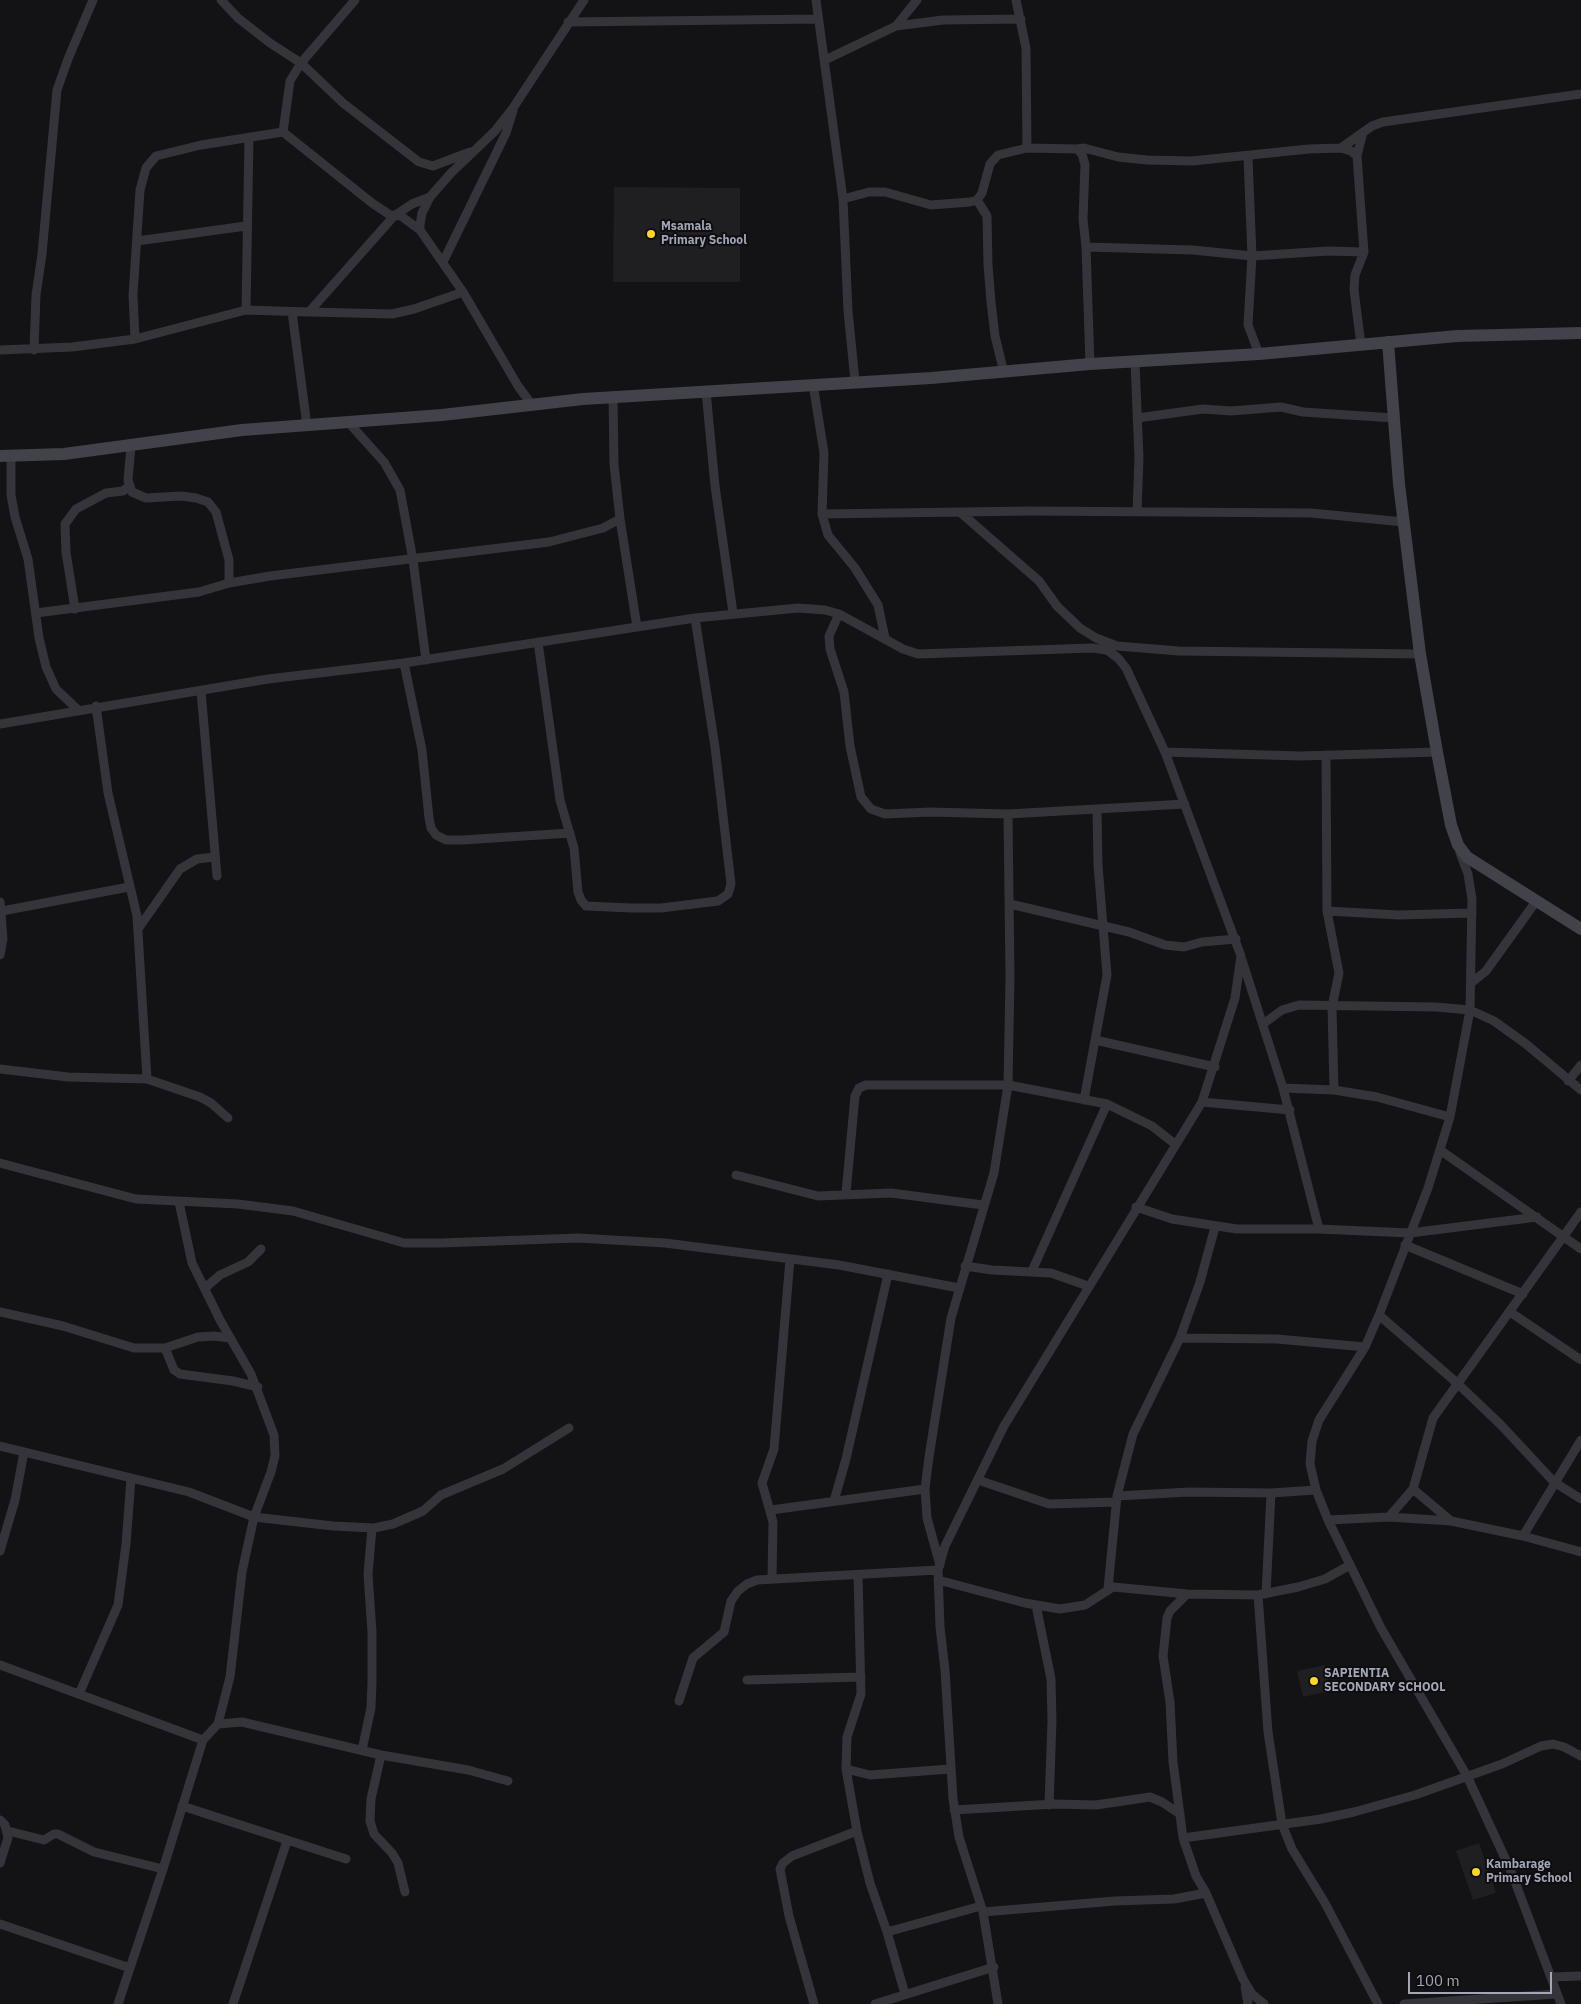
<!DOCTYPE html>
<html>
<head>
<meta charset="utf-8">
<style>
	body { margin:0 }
	#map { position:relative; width:1581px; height:2004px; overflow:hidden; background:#131315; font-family:"IBM Plex Sans",sans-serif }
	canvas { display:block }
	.scale { position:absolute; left:1408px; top:1972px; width:144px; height:22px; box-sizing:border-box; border:2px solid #a3a6b6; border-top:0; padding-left:6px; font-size:15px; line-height:18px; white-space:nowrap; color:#a3a6b6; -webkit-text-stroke:4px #0e0e10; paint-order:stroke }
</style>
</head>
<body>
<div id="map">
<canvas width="1581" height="2004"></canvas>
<div class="scale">100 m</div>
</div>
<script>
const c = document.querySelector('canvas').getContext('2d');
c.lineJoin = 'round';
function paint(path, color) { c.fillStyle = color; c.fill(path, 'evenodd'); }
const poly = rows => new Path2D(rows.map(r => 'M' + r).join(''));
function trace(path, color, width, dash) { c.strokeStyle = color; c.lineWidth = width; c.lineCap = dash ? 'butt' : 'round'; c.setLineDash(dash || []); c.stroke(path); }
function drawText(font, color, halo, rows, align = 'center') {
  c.font = font + ' "IBM Plex Sans",sans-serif'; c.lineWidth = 4; c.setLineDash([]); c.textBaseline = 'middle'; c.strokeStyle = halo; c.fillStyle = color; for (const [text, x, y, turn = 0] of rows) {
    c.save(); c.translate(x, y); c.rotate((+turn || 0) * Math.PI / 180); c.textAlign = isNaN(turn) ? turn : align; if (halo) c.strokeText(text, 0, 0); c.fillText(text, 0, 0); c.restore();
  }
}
const built = poly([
	[614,187,740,188,740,282,613,282],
	[1325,1665,1331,1691,1303,1697,1297,1671],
	[1479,1843,1496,1893,1473,1900,1456,1851]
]);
const street = poly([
	[221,0,238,18,270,43,301,63,343,103,419,162,433,166,470,152],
	[816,0,843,199,848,311,855,381],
	[1016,0,1026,48,1027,148],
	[568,22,818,19],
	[896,26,917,0],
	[825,60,896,26,943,20,1021,19],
	[283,132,290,81,301,63,355,0],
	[1341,148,1372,126,1383,122,1581,94],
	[1077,149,1084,148,1118,157,1147,160,1192,161,1309,149,1341,148,1351,151,1357,156,1364,252,1355,275,1354,290,1361,345],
	[1357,156,1363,132],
	[1248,157,1252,256,1248,325,1259,354],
	[843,199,869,192,885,192,931,205,970,202,977,200,982,193,990,164,998,155,1027,148,1077,149,1082,154,1085,165,1083,219,1086,247,1090,364],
	[977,200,987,216,988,265,991,302,995,336,1004,373],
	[137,241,246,226],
	[1086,247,1193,250,1252,256,1328,251,1364,252],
	[443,262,506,133,513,111],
	[246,310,249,137],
	[292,312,307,426],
	[309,312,392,314,414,309,463,292],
	[135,339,133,295,140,190,146,168,156,156,201,145,283,132,372,203,390,215,401,216,420,230],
	[0,350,72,347,135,339,246,310,309,312,394,216,412,204,430,197],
	[34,350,36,295,42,254,57,90,68,59,93,0],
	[1135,362,1139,458,1137,512],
	[813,384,824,453,822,514,1030,511,1311,513,1404,522],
	[706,391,715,486,733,613],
	[613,396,614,464,620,519,637,627],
	[532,405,518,386,463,292,420,230,420,225,422,213,430,197,451,173,495,131,513,108,584,0],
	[1137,418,1203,409,1231,411,1281,407,1303,412,1394,418],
	[349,423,384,462,400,490,413,560,426,660],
	[131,446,128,480,132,492,146,498,181,496,196,498,208,502,216,512,229,560,229,583],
	[11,457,11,495,15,517,28,559,39,638,46,667,56,689,77,709],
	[960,512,1039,581,1057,606,1080,628,1096,638,1117,646,1179,651,1420,654],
	[822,514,828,535,855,568,878,605,885,638],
	[75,609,66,552,65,524,76,509,106,493,123,491,129,486],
	[36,613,199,592,229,583,270,576,549,542,603,528,620,519],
	[839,614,829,636,830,649,844,692,850,746,861,797,871,809,885,814,930,812,1008,814],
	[538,642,560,800,574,848,578,892,581,900,586,906,631,908,661,908,718,901,728,894,731,884,715,747,695,618],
	[404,663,422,750,429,818,431,828,436,835,446,840,463,840,570,833],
	[201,691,217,876],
	[96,706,108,793,137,916,147,1079],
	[0,724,268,679,404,663,695,618,798,608,825,610,839,614,903,649,918,654,1092,648,1107,650,1118,658,1126,668,1165,752,1241,956,1235,998,1202,1102,1004,1426,945,1546,938,1570,940,1627,945,1670,953,1799,959,1837,983,1912,998,2004],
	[1165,752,1300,756,1437,752],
	[1326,755,1327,911,1339,973,1332,1007,1334,1090],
	[1460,853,1468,874,1472,899,1470,1010,1450,1117,1428,1188,1379,1315,1365,1347,1319,1420,1312,1441,1310,1464,1316,1490,1328,1520,1381,1628,1467,1776,1511,1871,1561,2004],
	[0,902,3,939,0,955],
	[1010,904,1129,932,1165,945,1184,947,1202,942,1236,939],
	[2,911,129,887],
	[1327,911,1399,915,1472,913],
	[138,929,180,869,197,859,215,857],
	[1242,960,1283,1088,1319,1229],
	[1471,983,1486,971,1537,900],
	[1263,1024,1282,1010,1299,1005,1436,1007,1470,1010,1494,1021,1526,1044,1581,1090],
	[1095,1040,1215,1067],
	[0,1069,68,1077,147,1079,200,1097,211,1103,228,1118],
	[1568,1081,1581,1065],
	[1283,1088,1334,1090,1377,1097,1450,1117],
	[1084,1100,1107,975,1098,865,1097,810],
	[1202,1102,1290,1110],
	[1440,1150,1581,1249],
	[0,1163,136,1199,238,1204,293,1211,404,1243,441,1243,578,1238,665,1243,839,1265,959,1288],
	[736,1175,818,1196,891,1193,983,1205],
	[846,1193,855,1096,859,1088,866,1085,1008,1085,1107,1104,1152,1126,1175,1144],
	[179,1202,192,1263,220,1320,251,1374,274,1435,275,1456,271,1472,254,1517,242,1572,230,1677,218,1724],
	[1136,1207,1172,1219,1237,1229,1319,1229,1410,1233,1537,1217],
	[1405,1245,1523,1294],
	[965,1266,992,1270,1051,1273,1088,1286],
	[1032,1271,1107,1104],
	[205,1288,220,1275,248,1262,261,1249],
	[0,1312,63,1326,134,1348,165,1348,198,1337,214,1336,230,1338],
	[1510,1312,1581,1360],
	[1379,1315,1457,1383,1501,1425,1554,1482,1581,1499],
	[1180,1338,1277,1339,1365,1347],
	[165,1348,174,1370,180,1374,233,1381,258,1387],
	[0,1446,189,1492,254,1517,333,1526,374,1528,393,1524,423,1511,441,1495,503,1469,569,1428],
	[978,1480,1049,1504,1116,1502],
	[1413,1489,1451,1521],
	[1117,1496,1189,1492,1271,1493,1316,1490],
	[834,1501,846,1459,888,1274],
	[771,1510,925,1489],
	[1389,1517,1413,1489,1433,1418,1581,1212],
	[1328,1520,1389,1517,1451,1521,1523,1536,1581,1552],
	[1523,1536,1581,1440],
	[0,1551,15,1500,24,1452],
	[940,1565,927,1518,925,1489,929,1457,951,1318,994,1173,1008,1085,1010,977,1008,814,1185,804],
	[858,1575,861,1694,847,1737,846,1769,857,1831,870,1883,887,1932,905,1994],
	[772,1579,773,1522,762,1483,774,1449,790,1259],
	[938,1580,1025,1603,1060,1609,1085,1605,1113,1587,1187,1594,1258,1595,1298,1587,1325,1579,1350,1565],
	[1108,1589,1117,1496,1133,1434,1180,1338,1200,1282,1215,1227],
	[1187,1594,1170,1611,1167,1618,1163,1656,1170,1702,1173,1762,1183,1838,1196,1876,1206,1893,1243,1979,1252,1994,1264,2004],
	[1266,1594,1271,1493],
	[1258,1595,1268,1732,1282,1824,1292,1849,1325,1903,1378,2004],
	[1036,1605,1051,1679,1052,1721,1049,1805],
	[0,1665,203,1740],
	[747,1680,861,1677],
	[79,1694,118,1605,126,1544,131,1479],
	[679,1701,693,1658,724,1632,731,1601,738,1591,747,1584,757,1580,938,1570],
	[362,1750,371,1708,372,1682,372,1632,368,1574,372,1528],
	[381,1755,371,1799,370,1821,374,1834,392,1853,398,1863,405,1892],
	[846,1769,870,1775,950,1769],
	[182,1806,346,1859],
	[954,1810,1054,1804,1096,1805,1150,1797,1162,1802,1180,1814],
	[0,1820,5,1825,8,1838,0,1863],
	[8,1831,44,1840,54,1834,58,1834,94,1852,163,1869],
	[1183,1838,1321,1819,1354,1812,1415,1795,1502,1764,1541,1746,1553,1744,1564,1747,1581,1756],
	[983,1912,1115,1901,1174,1899,1206,1893],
	[0,1924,130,1968],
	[887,1932,981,1906],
	[1552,1977,1581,1976],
	[1245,1987,1248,2004],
	[118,2004,163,1869,203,1740,218,1724,242,1722,381,1755,468,1770,508,1781],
	[233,2004,287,1841],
	[814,2004,789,1916,780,1869,783,1863,792,1856,857,1831],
	[875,2004,994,1967],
	[1404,2004,1557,1994]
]);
const secondary = poly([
	[1388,342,1399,484,1420,654,1437,752,1451,825,1458,845,1467,857,1581,929],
	[0,456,64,454,242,430,442,415,583,399,931,378,1090,364,1259,354,1457,336,1581,333]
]);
const markers = [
	[651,234,5,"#ffd721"],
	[1314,1681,5,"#ffd721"],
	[1476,1872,5,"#ffd721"]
];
const poiNames = [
	["Msamala",661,227],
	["Primary School",661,241],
	["SAPIENTIA",1324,1674],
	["SECONDARY SCHOOL",1324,1688],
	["Kambarage",1486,1865],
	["Primary School",1486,1879]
];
paint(built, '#1f1f22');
trace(street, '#34343a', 9);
trace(secondary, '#41424a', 12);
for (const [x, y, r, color] of markers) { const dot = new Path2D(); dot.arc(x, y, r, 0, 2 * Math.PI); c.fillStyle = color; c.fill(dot); trace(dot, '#0e0e10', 2); }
drawText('bold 12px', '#a3a6b6', '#0e0e10', poiNames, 'left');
</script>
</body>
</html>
